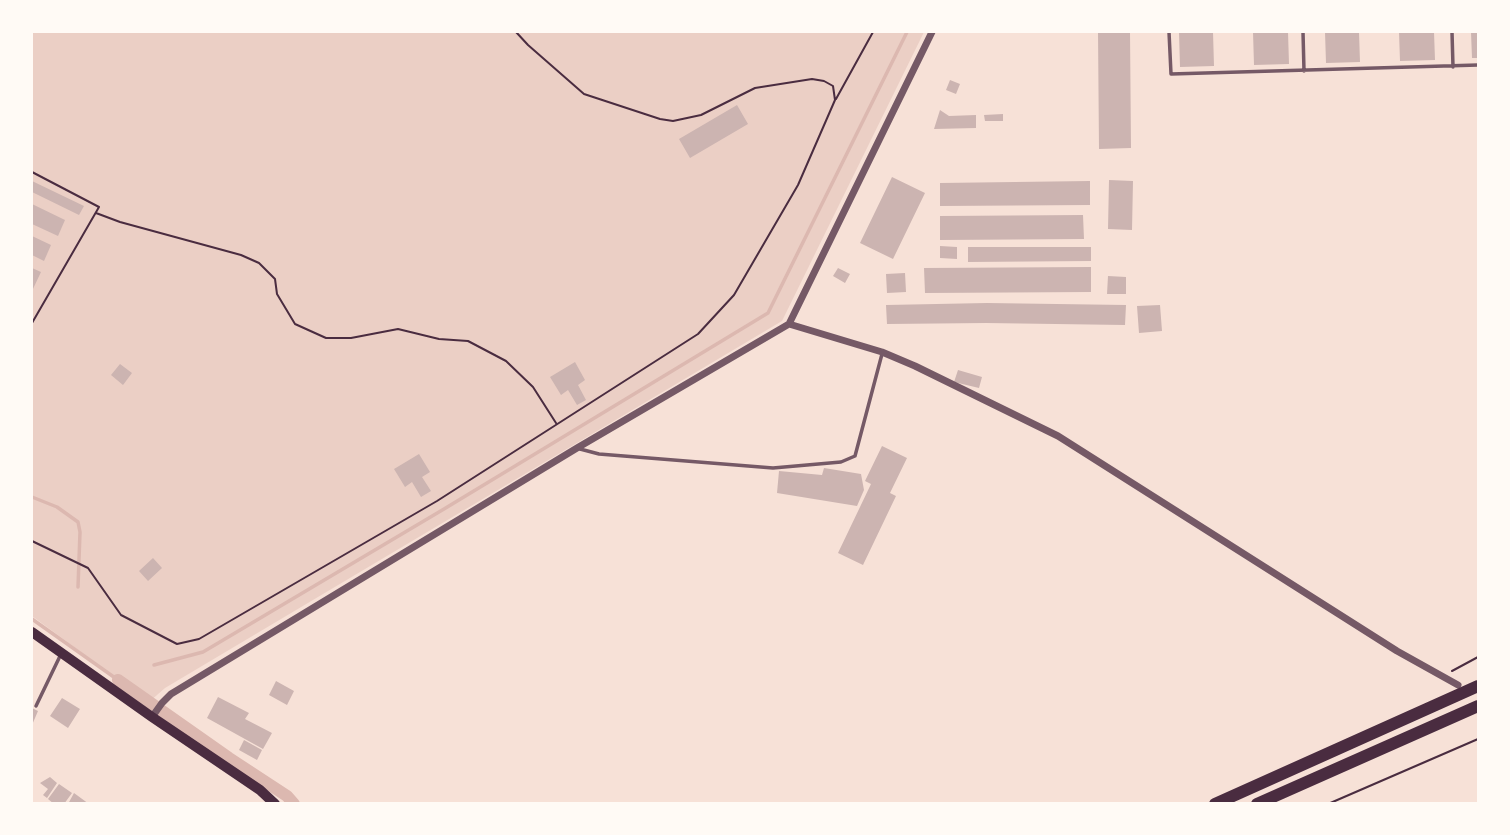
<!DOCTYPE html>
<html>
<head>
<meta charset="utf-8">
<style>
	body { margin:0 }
	#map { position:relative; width:1510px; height:835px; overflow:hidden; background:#f7e1d7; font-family:Montserrat,sans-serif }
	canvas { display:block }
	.frame { position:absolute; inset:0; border:33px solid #fffaf5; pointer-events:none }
</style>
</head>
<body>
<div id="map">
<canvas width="1510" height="835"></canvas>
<div class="frame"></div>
</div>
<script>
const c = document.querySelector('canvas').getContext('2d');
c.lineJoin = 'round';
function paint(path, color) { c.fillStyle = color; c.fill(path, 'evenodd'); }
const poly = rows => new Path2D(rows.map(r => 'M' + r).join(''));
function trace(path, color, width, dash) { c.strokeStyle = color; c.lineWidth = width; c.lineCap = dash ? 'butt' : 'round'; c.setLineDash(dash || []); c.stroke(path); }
const green = poly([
	[32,32,924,32,782,321,165,688,149,702,32,616]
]);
const stream = poly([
	[32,497,57,507,78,522,80,532,78,587],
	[32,619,118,680],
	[154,665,203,652,444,509,768,313,907,32]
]);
const canal = poly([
	[118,680,229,758,287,796,294,804]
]);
const building = poly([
	[1098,32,1130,32,1131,148,1099,149],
	[1179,32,1213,32,1214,66,1180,67],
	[1253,32,1288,32,1289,64,1254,65],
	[1325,32,1359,32,1360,62,1326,63],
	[1399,32,1434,32,1435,60,1400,61],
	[1471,32,1478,32,1478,58,1472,58],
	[950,80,960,84,956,94,946,90],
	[737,105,748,124,690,158,679,139],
	[940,110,949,116,976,115,976,128,934,129],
	[1003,114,1003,121,985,121,984,115],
	[892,177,925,193,893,259,860,243],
	[1109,180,1133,181,1132,230,1108,229],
	[32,181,84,206,79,215,32,192],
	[1090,181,1090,205,940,206,940,183],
	[32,204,65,220,58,236,32,224],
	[1083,215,1084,239,940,240,940,216],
	[32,236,51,245,44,261,32,255],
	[940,246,957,247,957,259,940,258],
	[968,247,1091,247,1091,261,968,262],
	[1091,267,1091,292,925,293,924,268],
	[32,268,41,272,32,291],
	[838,268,850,274,845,283,833,276],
	[905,273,906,292,887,293,886,274],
	[1108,276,1126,277,1126,294,1107,294],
	[987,303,1126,305,1125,325,986,323,887,324,886,305],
	[1160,305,1162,331,1139,333,1137,306],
	[575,362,585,380,578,385,586,400,577,405,568,390,561,395,550,377],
	[120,364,132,373,123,385,111,375],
	[958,370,982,377,979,388,954,382],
	[882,446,907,458,890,493,896,496,863,565,838,553,871,484,865,481],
	[419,454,430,472,422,477,431,491,421,497,412,482,405,487,394,469],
	[824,468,861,474,864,490,857,506,777,493,779,471,822,475],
	[153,558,162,568,148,581,139,571],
	[276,681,294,691,287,705,269,695],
	[218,697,249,713,245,719,272,733,263,749,207,718],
	[62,698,80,709,68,728,50,716],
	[32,708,38,711,32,725],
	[244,740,262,750,257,760,239,750],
	[50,777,57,783,47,798,43,795,48,789,40,783],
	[59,784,72,793,64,804,54,804,48,799],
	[74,793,89,804,68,804]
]);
const path = poly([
	[836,99,873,32],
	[32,172,99,207,32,323],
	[96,213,120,222,241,255,259,263,275,279,277,294,295,324,326,338,351,338,398,329,439,339,468,341,506,361,533,387,556,423],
	[32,541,88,568,121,615,177,644,199,639,437,501,698,334,734,295,798,185,835,100,833,86,824,81,812,79,755,88,701,115,673,121,660,119,584,94,528,45,516,32],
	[1452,671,1478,657],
	[1328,804,1478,739]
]);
const service = poly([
	[1169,32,1171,74,1478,65],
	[1303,32,1304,71],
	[1452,32,1453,67],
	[580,449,599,454,773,468,841,462,855,456,882,354],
	[36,706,61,654]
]);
const minor = poly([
	[789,324,882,352,915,366,1058,436,1397,651,1458,685],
	[152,717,162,703,171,694,577,448,789,324,932,32]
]);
const secondary = poly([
	[32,632,152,717,260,790,275,804]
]);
const trunk = poly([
	[1215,804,1478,686],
	[1257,804,1478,706]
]);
paint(green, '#ebcfc5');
trace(stream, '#dcb8b0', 3.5);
trace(canal, '#dcb8b0', 12);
paint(building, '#ccb4b1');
trace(path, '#4a2c40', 2);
trace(service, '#755966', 3.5);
trace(minor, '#755966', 7);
trace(secondary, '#4a2c40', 10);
trace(trunk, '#4a2c40', 12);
</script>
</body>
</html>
